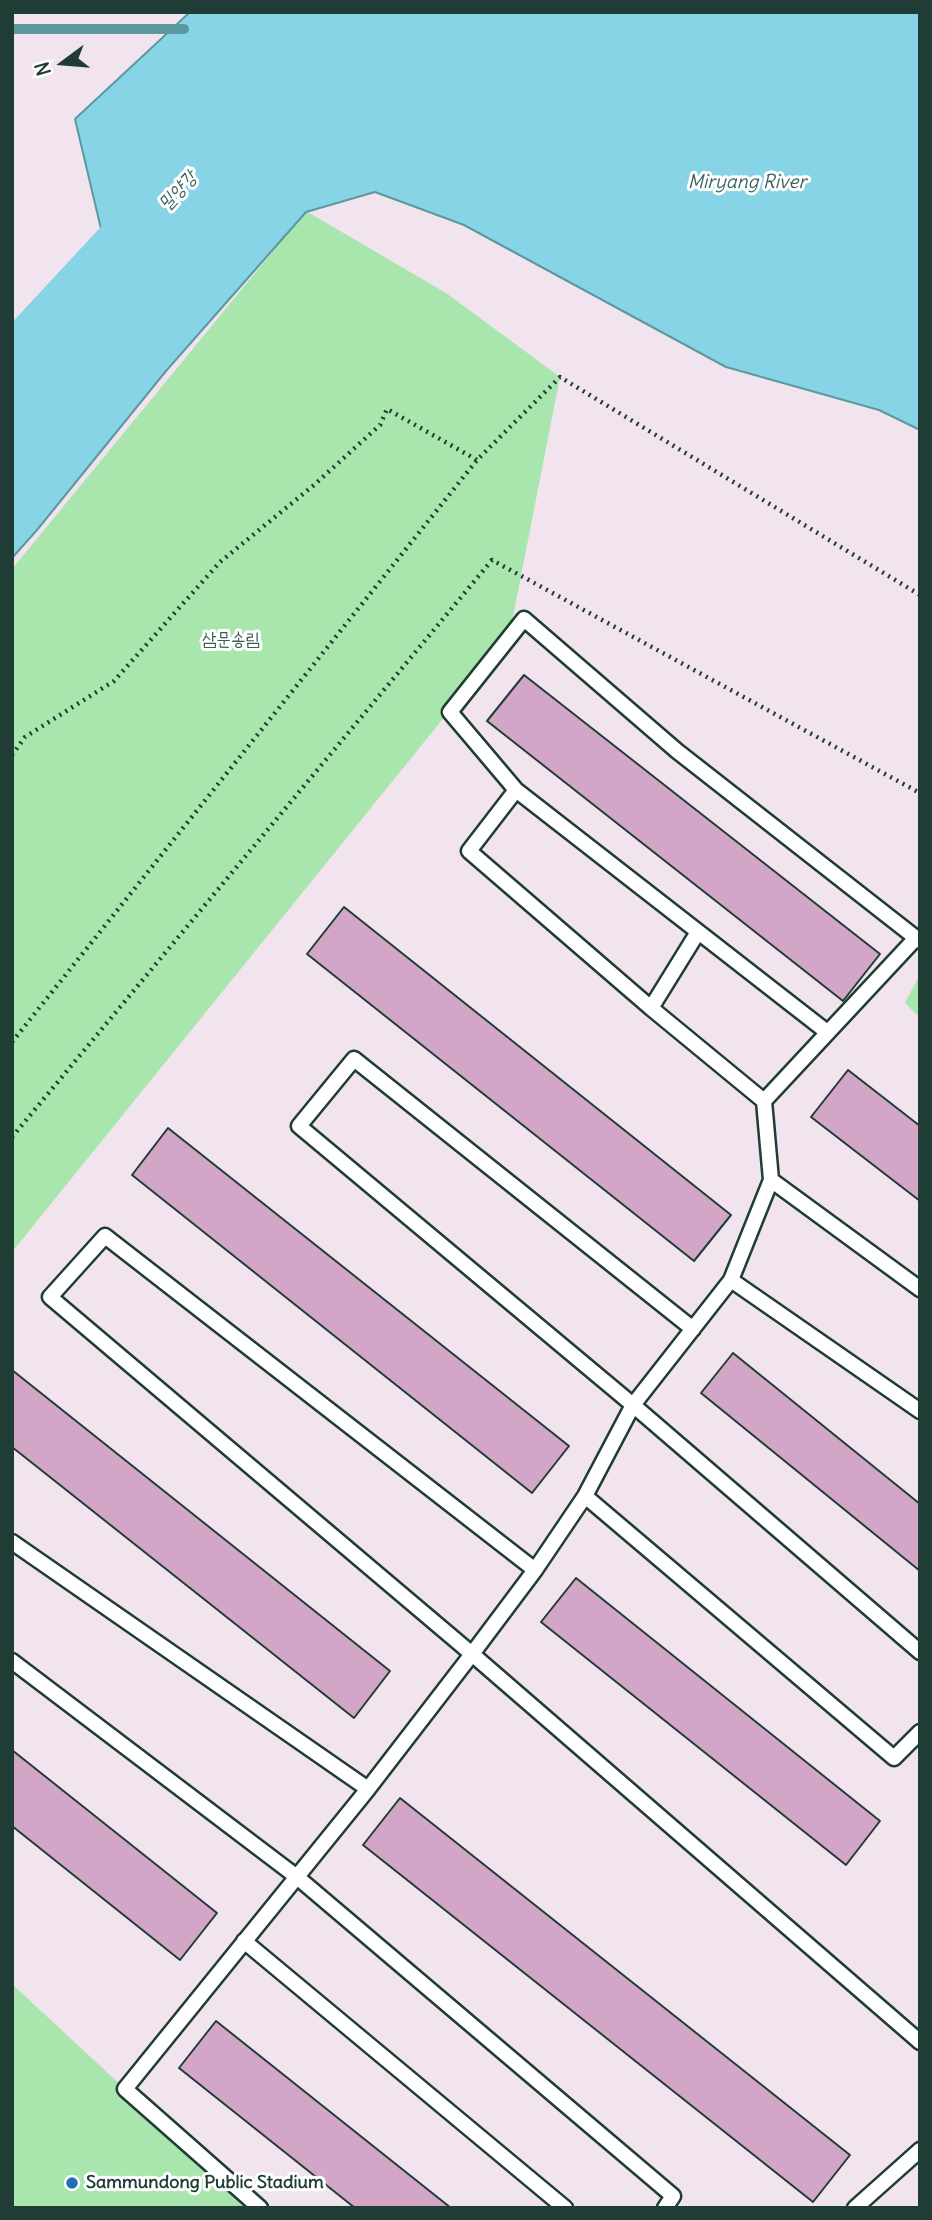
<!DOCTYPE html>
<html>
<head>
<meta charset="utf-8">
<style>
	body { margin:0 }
	#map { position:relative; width:932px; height:2220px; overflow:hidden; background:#f2e4ee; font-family:Delius,sans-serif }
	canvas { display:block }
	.frame { position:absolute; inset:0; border:14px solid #1f3d34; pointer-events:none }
	.north { position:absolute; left:28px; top:28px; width:70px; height:70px; -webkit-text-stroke:5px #fff; paint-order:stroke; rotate:254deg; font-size:19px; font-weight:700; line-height:28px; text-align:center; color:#1f3d34 }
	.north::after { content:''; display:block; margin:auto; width:24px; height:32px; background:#1f3d34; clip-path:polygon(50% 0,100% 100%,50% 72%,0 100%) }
</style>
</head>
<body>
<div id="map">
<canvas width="932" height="2220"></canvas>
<div class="frame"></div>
<div class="north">N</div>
</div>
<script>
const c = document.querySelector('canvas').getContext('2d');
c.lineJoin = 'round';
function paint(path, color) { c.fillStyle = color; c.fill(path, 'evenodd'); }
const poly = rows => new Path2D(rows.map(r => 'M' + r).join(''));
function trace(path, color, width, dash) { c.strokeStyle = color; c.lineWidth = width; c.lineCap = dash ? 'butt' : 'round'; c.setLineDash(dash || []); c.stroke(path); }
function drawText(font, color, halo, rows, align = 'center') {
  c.font = font + ' Delius,"Poor Story",sans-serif'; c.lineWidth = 6; c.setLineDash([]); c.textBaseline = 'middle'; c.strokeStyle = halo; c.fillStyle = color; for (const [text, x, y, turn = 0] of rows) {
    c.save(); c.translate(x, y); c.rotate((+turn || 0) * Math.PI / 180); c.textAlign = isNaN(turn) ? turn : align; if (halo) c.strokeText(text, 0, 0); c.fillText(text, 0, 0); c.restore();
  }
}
const green = poly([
	[306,211,446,293,560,377,509,637,12,1252,12,569],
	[920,974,920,1018,905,1003],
	[12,1984,125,2089,246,2208,12,2208]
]);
const water = poly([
	[190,12,920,12,920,430,879,410,726,367,464,225,375,192,306,212,166,371,37,530,12,558,12,379,79,306,102,233,75,119,190,12]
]);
const stream = poly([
	[12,29,184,29]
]);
const river = poly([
	[12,369,141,230]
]);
const building = poly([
	[524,675,880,954,843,1001,487,721,524,675],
	[344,907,731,1215,694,1261,307,954,344,907],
	[848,1070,920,1126,920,1201,811,1117,848,1070],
	[168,1128,569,1446,532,1493,132,1175,168,1128],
	[733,1353,920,1504,920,1571,701,1393,733,1353],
	[12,1370,390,1671,354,1718,12,1447,12,1370],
	[576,1578,880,1821,846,1865,541,1622,576,1578],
	[12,1750,217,1913,180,1960,12,1826,12,1750],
	[400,1798,850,2155,813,2202,363,1845,400,1798],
	[216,2021,451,2208,355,2208,179,2068,216,2021]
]);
const path = poly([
	[12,755,25,737,114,681,220,562,314,485,380,425,387,409,477,460],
	[12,1042,477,460,560,377,920,595],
	[12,1137,492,560,920,793]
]);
const service = poly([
	[516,790,827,1032],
	[698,932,651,1008,764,1101],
	[920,941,916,938,764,1101,771,1180,731,1280,920,1411],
	[651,1008,469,851,516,790,450,712,524,619,677,751,916,938],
	[771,1180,920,1289],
	[731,1280,633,1405,920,1652],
	[693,1329,354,1059,299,1126,633,1405,585,1496,535,1570,472,1654,920,2042],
	[585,1496,894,1758,920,1732],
	[12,1542,368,1789],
	[12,1661,297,1877,673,2196,665,2208],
	[244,1941,565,2208],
	[260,2208,125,2089,368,1789,472,1654,50,1297,105,1236,535,1570],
	[855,2208,920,2150]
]);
const markers = [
	[72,2183,7,"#1f6fb2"]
];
const parkNames = [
	["삼문송림",231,640]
];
const poiNames = [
	["Sammundong Public Stadium",86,2183]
];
const waterNames = [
	["Miryang River",747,183],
	["밀양강",178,191,-47]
];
paint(green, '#a8e6ad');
paint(water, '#87d4e7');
trace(water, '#5d989f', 2);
trace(stream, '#5d989f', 10);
trace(river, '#87d4e7', 63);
paint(building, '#d3a5c7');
trace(building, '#1f3d34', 2);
trace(service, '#1f3d34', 19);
trace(path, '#1f3d34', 4.5, [2, 5]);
trace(service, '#fff', 14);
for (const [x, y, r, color] of markers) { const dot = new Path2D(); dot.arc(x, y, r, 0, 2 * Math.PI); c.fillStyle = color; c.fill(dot); trace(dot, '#fff', 2.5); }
drawText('18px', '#3a5f4c', '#fff', parkNames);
drawText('bold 18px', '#1f3d34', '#fff', poiNames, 'left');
drawText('italic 19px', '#396361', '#fff', waterNames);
</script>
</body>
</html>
